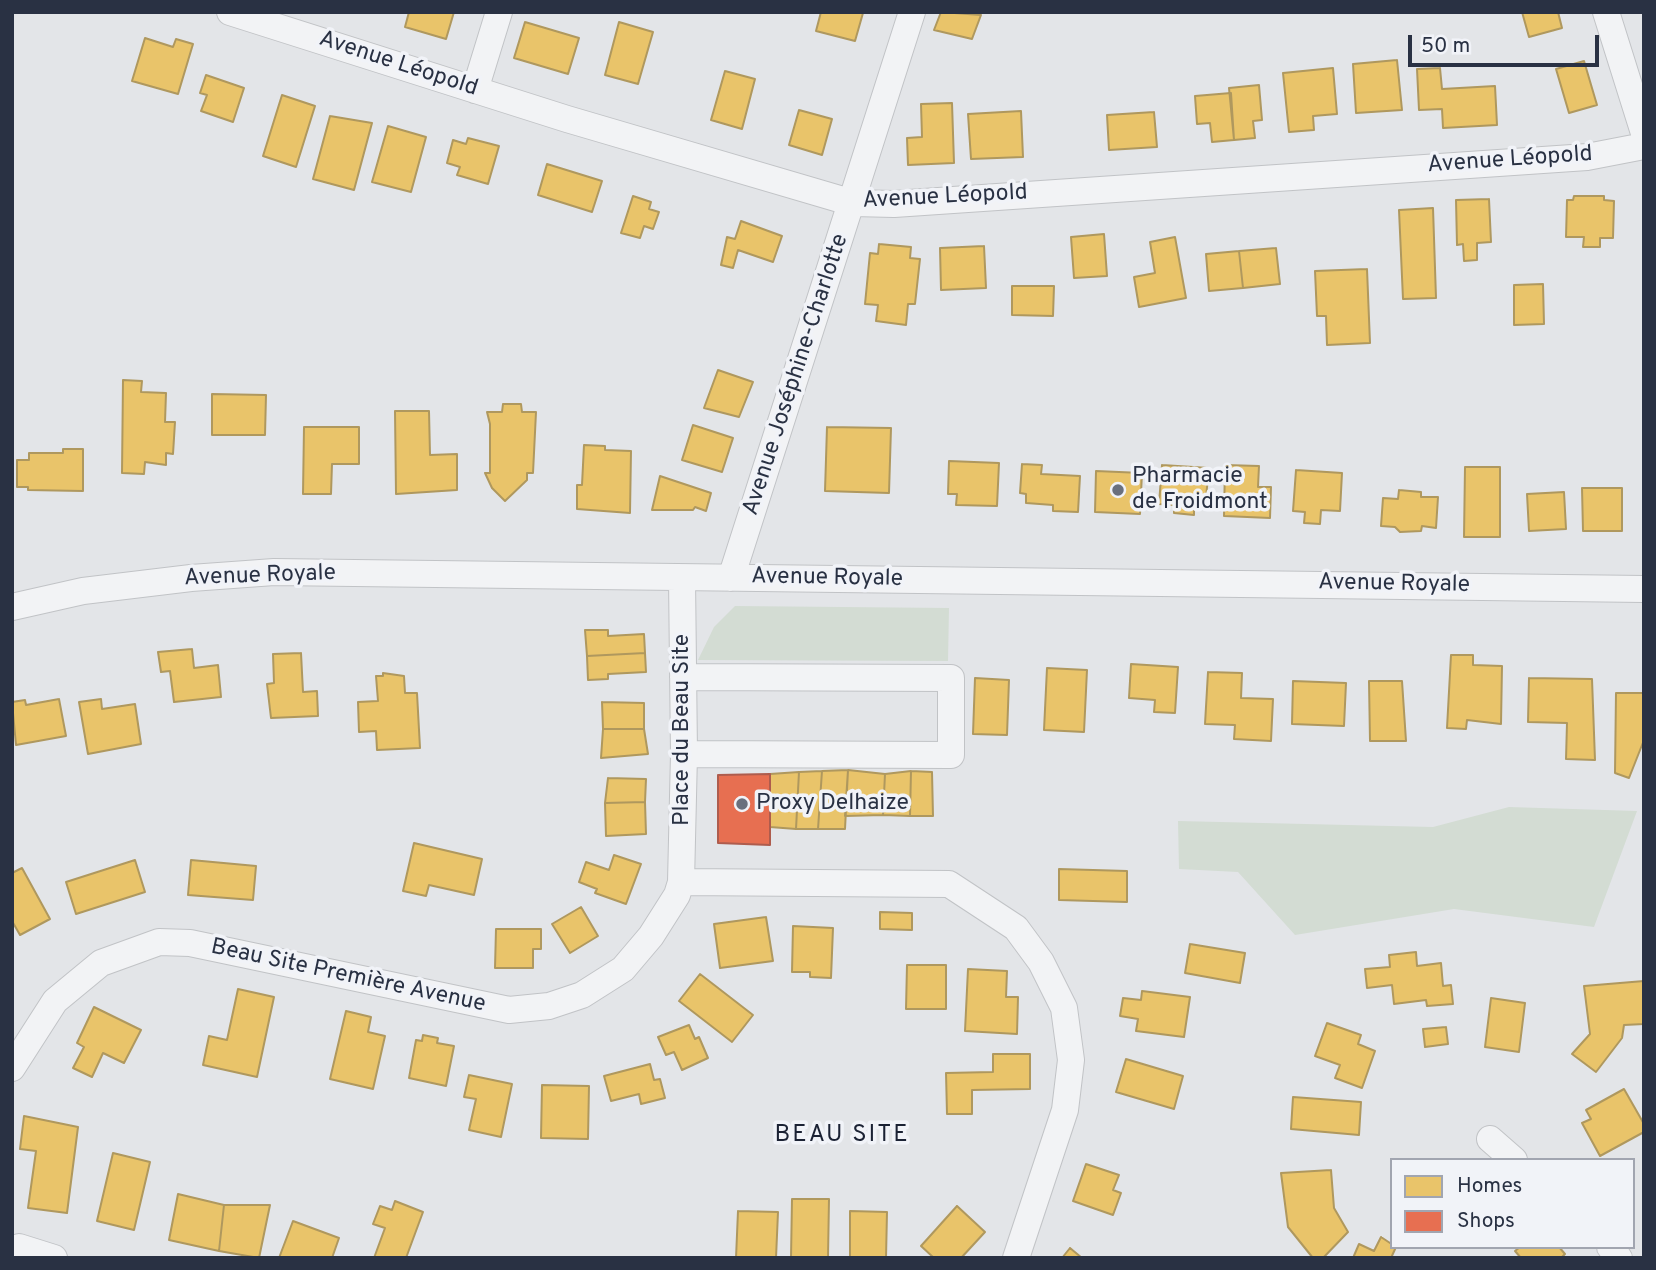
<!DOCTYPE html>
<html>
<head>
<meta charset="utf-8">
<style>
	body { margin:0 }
	#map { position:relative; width:1656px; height:1270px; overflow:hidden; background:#e3e5e8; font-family:Overpass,sans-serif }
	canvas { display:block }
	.frame { position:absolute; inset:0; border:14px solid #293143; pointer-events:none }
	.legend { position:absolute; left:1390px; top:1158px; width:245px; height:91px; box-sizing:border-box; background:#f1f3f8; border:2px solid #a1a5b0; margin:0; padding:9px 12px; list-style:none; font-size:21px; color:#293143 }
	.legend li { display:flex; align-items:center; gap:14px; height:35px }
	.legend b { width:35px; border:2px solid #a1a5b0 }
	.scale { position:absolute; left:1408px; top:35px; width:191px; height:32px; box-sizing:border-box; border:4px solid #293143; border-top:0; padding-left:9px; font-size:21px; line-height:24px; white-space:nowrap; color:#293143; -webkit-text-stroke:5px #f1f3f8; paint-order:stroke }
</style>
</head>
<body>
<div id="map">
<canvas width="1656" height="1270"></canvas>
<div class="frame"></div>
<ul class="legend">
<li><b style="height:19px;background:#e9c46a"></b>Homes</li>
<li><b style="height:19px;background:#e76f51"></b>Shops</li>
</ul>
<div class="scale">50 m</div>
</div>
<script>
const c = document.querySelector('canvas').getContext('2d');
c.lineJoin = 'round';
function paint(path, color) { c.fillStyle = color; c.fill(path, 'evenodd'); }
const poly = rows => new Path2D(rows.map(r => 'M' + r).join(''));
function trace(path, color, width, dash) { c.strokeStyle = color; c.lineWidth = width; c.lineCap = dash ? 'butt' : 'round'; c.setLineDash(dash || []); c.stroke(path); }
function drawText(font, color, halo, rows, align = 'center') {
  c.font = font + ' Overpass,sans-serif'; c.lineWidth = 7; c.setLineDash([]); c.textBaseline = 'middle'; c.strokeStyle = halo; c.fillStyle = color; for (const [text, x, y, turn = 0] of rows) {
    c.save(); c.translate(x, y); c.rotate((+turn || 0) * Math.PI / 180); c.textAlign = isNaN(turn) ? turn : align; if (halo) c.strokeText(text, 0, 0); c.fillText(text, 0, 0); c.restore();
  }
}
const green = poly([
	[735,606,949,608,948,661,698,660,714,627],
	[1509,807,1637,811,1594,927,1454,909,1295,935,1238,872,1179,869,1178,821,1433,827]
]);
const homes = poly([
	[409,12,454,12,446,39,405,27,409,12],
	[821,12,863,13,855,41,816,31,821,12],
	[941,12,981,15,972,39,934,30,941,12],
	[1522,12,1558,12,1562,28,1529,37,1522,12],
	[525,22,579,38,568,74,514,58,525,22],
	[619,22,653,32,638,84,605,75,619,22],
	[145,38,173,47,176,39,193,44,178,94,132,81,145,38],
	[1397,60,1402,110,1356,113,1353,64,1397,60],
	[1584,61,1597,105,1569,113,1556,69,1584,61],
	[1333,68,1337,114,1313,116,1314,130,1289,132,1283,73,1333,68],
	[1440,68,1442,89,1495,86,1497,125,1443,128,1442,109,1419,110,1417,69,1440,68],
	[725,71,755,79,742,129,711,120,725,71],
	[206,75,244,88,233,122,201,111,207,95,200,93,206,75],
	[1259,85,1262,120,1253,121,1255,138,1234,140,1229,88,1259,85],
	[1231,93,1234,140,1212,142,1210,123,1197,124,1195,96,1231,93],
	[282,95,315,106,296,167,263,156,282,95],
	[952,103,954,163,908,165,907,138,922,137,921,104,952,103],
	[799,110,832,119,822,155,789,145,799,110],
	[1021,111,1023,157,971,159,968,114,1021,111],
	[1154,112,1157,147,1109,150,1107,115,1154,112],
	[330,116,372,123,354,190,313,179,330,116],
	[388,126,426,137,411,192,372,182,388,126],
	[468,138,499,146,488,184,457,175,460,167,447,163,453,140,466,144,468,138],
	[547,164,602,181,592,212,538,195,547,164],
	[633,196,651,202,649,209,659,212,653,229,644,226,640,238,621,233,633,196],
	[1574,196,1604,196,1604,200,1614,201,1613,238,1600,238,1600,247,1583,247,1584,237,1566,237,1567,200,1573,200,1574,196],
	[1489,199,1491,242,1477,243,1477,260,1464,261,1463,244,1457,245,1456,200,1489,199],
	[1433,208,1436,298,1403,299,1399,210,1433,208],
	[741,221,782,236,773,262,738,250,733,268,721,265,727,237,735,239,741,221],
	[1104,234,1107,276,1074,278,1071,237,1104,234],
	[1175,237,1186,298,1139,307,1134,277,1155,273,1150,242,1175,237],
	[879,244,911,247,910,258,920,259,915,304,908,304,906,325,876,321,878,305,865,304,870,253,878,254,879,244],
	[984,246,986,288,941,290,940,248,984,246],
	[1276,248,1280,284,1243,288,1239,251,1276,248],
	[1239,251,1243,288,1209,291,1206,254,1239,251],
	[1367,269,1370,343,1327,345,1326,316,1317,316,1315,271,1367,269],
	[1543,284,1544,324,1514,325,1514,285,1543,284],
	[1012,286,1054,286,1053,316,1012,315,1012,286],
	[718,370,753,382,739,417,704,408,718,370],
	[123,380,142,381,141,392,166,393,165,422,175,422,173,454,166,453,166,465,145,462,144,474,122,473,123,380],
	[212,394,266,395,265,435,212,435,212,394],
	[503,404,521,404,522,412,536,412,533,473,527,473,527,480,505,501,492,488,485,473,490,473,490,424,487,412,502,412,503,404],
	[395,411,429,411,430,455,457,454,457,490,396,494,395,411],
	[693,425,733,438,722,472,682,460,693,425],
	[304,427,359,427,359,464,332,464,331,494,303,494,304,427],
	[827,427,891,428,889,493,825,491,827,427],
	[584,445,605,446,605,450,631,451,630,513,577,509,577,485,582,485,584,445],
	[63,449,83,449,83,491,28,490,28,487,17,487,17,460,29,460,29,453,63,453,63,449],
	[949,461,999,463,997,506,956,505,957,494,948,494,949,461],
	[1022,464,1042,465,1041,474,1080,476,1078,512,1053,511,1053,505,1026,503,1026,494,1020,493,1022,464],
	[1162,465,1209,468,1205,507,1194,506,1194,515,1174,513,1174,505,1159,504,1162,465],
	[1225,465,1259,466,1258,487,1271,487,1270,518,1224,516,1225,465],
	[1465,467,1500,467,1500,537,1464,537,1465,467],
	[1296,470,1342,473,1340,511,1321,510,1320,524,1304,523,1305,512,1293,511,1296,470],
	[1096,471,1142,473,1140,514,1095,512,1096,471],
	[660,476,711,493,706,511,695,507,693,510,652,510,660,476],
	[1582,488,1622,488,1622,531,1583,531,1582,488],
	[1399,490,1421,492,1421,497,1438,497,1436,528,1422,526,1421,531,1400,532,1395,527,1381,526,1383,498,1398,499,1399,490],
	[1564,492,1566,529,1529,531,1527,494,1564,492],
	[585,630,608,630,608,636,644,634,645,653,587,656,585,630],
	[192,649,194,668,218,665,221,697,174,702,170,671,161,672,158,652,192,649],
	[301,653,303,692,317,691,318,716,271,718,267,684,274,683,273,654,301,653],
	[645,653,646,672,608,674,608,679,588,680,587,656,645,653],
	[1451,655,1473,655,1473,665,1502,666,1501,724,1467,720,1466,729,1447,728,1451,655],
	[1131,664,1178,667,1175,713,1154,712,1155,700,1129,698,1131,664],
	[1047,668,1087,670,1084,732,1044,730,1047,668],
	[1208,672,1242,673,1241,698,1273,699,1271,741,1234,739,1235,725,1205,724,1208,672],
	[383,673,404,676,405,693,417,693,420,748,377,750,376,731,359,732,358,702,378,701,376,676,383,676,383,673],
	[975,678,1009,680,1007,735,973,734,975,678],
	[1529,678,1592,679,1595,760,1566,759,1567,723,1528,722,1529,678],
	[1293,681,1346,683,1344,726,1292,724,1293,681],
	[1369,681,1402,681,1406,741,1370,741,1369,681],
	[1616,693,1644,693,1644,740,1629,778,1615,773,1616,693],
	[59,699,66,736,16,745,12,702,25,700,26,705,59,699],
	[101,699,102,709,135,704,141,744,88,754,79,702,101,699],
	[602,702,644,703,644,729,603,729,602,702],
	[603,729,644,729,648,754,601,758,603,729],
	[848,770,845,829,818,829,822,771,848,770],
	[848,770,885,774,883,815,845,816,848,770],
	[822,771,818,829,796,829,799,772,822,771],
	[911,771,910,816,883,815,885,774,911,771],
	[911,771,932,772,933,816,910,816,911,771],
	[799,772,796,829,770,827,770,774,799,772],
	[608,778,646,779,645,802,605,803,608,778],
	[645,802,646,834,606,836,605,803,645,802],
	[414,843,482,859,474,895,429,885,426,896,403,891,414,843],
	[614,855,641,864,626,904,595,893,597,889,579,882,586,862,609,870,614,855],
	[135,860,145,892,76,914,66,882,135,860],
	[191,860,256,866,253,900,188,895,191,860],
	[22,868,50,919,20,935,12,921,12,873,22,868],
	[1059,869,1127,871,1127,902,1059,900,1059,869],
	[581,907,598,936,570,953,552,924,581,907],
	[880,912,912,913,912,930,880,929,880,912],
	[766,917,773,961,720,968,714,924,766,917],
	[793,926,833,928,831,978,810,977,810,972,792,972,793,926],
	[496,929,541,929,541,949,533,949,533,968,495,968,496,929],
	[1190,944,1245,953,1240,983,1185,973,1190,944],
	[1416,952,1417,966,1441,963,1443,986,1451,985,1453,1004,1427,1006,1426,1000,1394,1004,1392,985,1367,988,1365,969,1390,967,1389,955,1416,952],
	[907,965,946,965,946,1009,906,1009,907,965],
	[968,969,1007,971,1006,997,1018,997,1017,1034,965,1031,968,969],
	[700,974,753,1015,732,1042,679,1001,700,974],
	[1644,981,1644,1024,1624,1025,1622,1038,1596,1072,1572,1054,1590,1034,1584,986,1644,981],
	[238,989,274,997,257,1077,203,1065,209,1036,227,1040,238,989],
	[1142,991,1190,997,1184,1037,1136,1031,1138,1019,1120,1016,1123,998,1141,1000,1142,991],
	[1491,998,1525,1003,1519,1052,1485,1047,1491,998],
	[94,1007,141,1030,124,1063,103,1053,92,1077,73,1068,84,1047,77,1043,94,1007],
	[346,1011,371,1017,368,1032,385,1036,373,1089,330,1079,346,1011],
	[1327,1023,1361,1035,1358,1044,1375,1051,1362,1088,1335,1078,1340,1065,1315,1056,1327,1023],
	[689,1025,695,1039,699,1037,708,1058,682,1070,674,1052,666,1055,658,1037,689,1025],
	[1446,1027,1448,1044,1425,1047,1423,1029,1446,1027],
	[423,1035,438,1038,437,1043,454,1046,446,1086,409,1078,416,1040,422,1041,423,1035],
	[993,1054,1030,1054,1030,1089,972,1090,972,1114,947,1114,946,1073,993,1072,993,1054],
	[1126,1059,1183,1076,1174,1109,1116,1092,1126,1059],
	[650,1064,654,1080,660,1079,665,1098,641,1104,639,1094,611,1101,604,1076,650,1064],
	[469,1075,512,1084,501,1137,469,1130,476,1099,464,1097,469,1075],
	[542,1085,589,1086,588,1139,541,1138,542,1085],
	[1624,1089,1644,1124,1644,1132,1600,1156,1582,1123,1591,1119,1586,1110,1624,1089],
	[1293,1097,1361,1102,1359,1135,1291,1129,1293,1097],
	[24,1116,78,1127,67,1213,28,1208,36,1151,20,1149,24,1116],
	[113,1153,150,1162,134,1230,97,1221,113,1153],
	[1086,1164,1119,1175,1113,1190,1121,1193,1113,1215,1073,1201,1086,1164],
	[1331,1170,1334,1208,1348,1232,1323,1258,1313,1258,1288,1227,1281,1173,1331,1170],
	[178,1194,224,1205,219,1251,169,1240,178,1194],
	[792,1199,829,1199,828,1258,791,1258,792,1199],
	[395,1201,423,1212,406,1258,374,1258,385,1228,373,1224,380,1206,392,1210,395,1201],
	[224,1205,270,1205,259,1258,219,1251,224,1205],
	[957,1206,985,1232,961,1258,934,1258,921,1246,957,1206],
	[738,1211,778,1212,776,1258,736,1258,738,1211],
	[850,1211,887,1212,886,1258,850,1258,850,1211],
	[293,1221,339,1238,332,1258,279,1258,293,1221],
	[1381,1237,1396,1247,1391,1258,1353,1258,1359,1244,1374,1251,1381,1237],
	[1520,1247,1559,1247,1565,1254,1561,1258,1521,1258,1515,1251,1520,1247],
	[1070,1248,1082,1258,1062,1258,1070,1248]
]);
const shops = poly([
	[770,774,770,845,718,843,718,775,770,774]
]);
const minor = poly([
	[230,12,567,119,853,203,894,204,1587,157,1644,146],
	[1606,12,1644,133],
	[475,90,499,12],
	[731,578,912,12],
	[12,607,83,591,191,578,274,572,1644,589],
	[683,677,951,678,951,755,684,754],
	[681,882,949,884,1016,928,1041,962,1064,1008,1071,1060,1065,1110,1016,1258],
	[12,1068,55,1001,101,963,159,942,190,943,509,1010,549,1006,582,995,623,969,651,936,677,895,681,882,684,754,682,578],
	[1490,1139,1514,1160],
	[19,1247,54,1258],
	[1610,1247,1619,1258]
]);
const markers = [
	[1118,490,7,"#6a707d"],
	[742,804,7,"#6a707d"]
];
const streetNames = [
	["Avenue Léopold",398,65,18],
	["Avenue Léopold",1510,161,-4],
	["Avenue Léopold",945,198,-3],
	["Avenue Joséphine-Charlotte",797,375,-72],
	["Avenue Royale",260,577,-2],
	["Avenue Royale",827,579,1],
	["Avenue Royale",1394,585,1],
	["Place du Beau Site",683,730,-90],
	["Beau Site Première Avenue",348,977,12]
];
const poiNames = [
	["Pharmacie",1132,477],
	["de Froidmont",1132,503],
	["Proxy Delhaize",756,804]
];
const neighbourhoodNames = [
	["BEAU SITE",842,1136]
];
paint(green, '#d3dcd3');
paint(homes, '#e9c46a');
trace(homes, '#af985e', 2);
paint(shops, '#e76f51');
trace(shops, '#ae5c4d', 2);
trace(minor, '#c1c3c6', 28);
trace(minor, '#f2f3f5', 26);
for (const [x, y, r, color] of markers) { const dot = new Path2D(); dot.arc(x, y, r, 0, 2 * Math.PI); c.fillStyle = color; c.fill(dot); trace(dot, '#f1f3f8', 2.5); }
drawText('23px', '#293143', '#f1f3f8', streetNames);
drawText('23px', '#293143', '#f1f3f8', poiNames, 'left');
c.letterSpacing = '2px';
drawText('24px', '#1b2234', '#f1f3f8', neighbourhoodNames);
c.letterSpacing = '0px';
</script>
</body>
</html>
